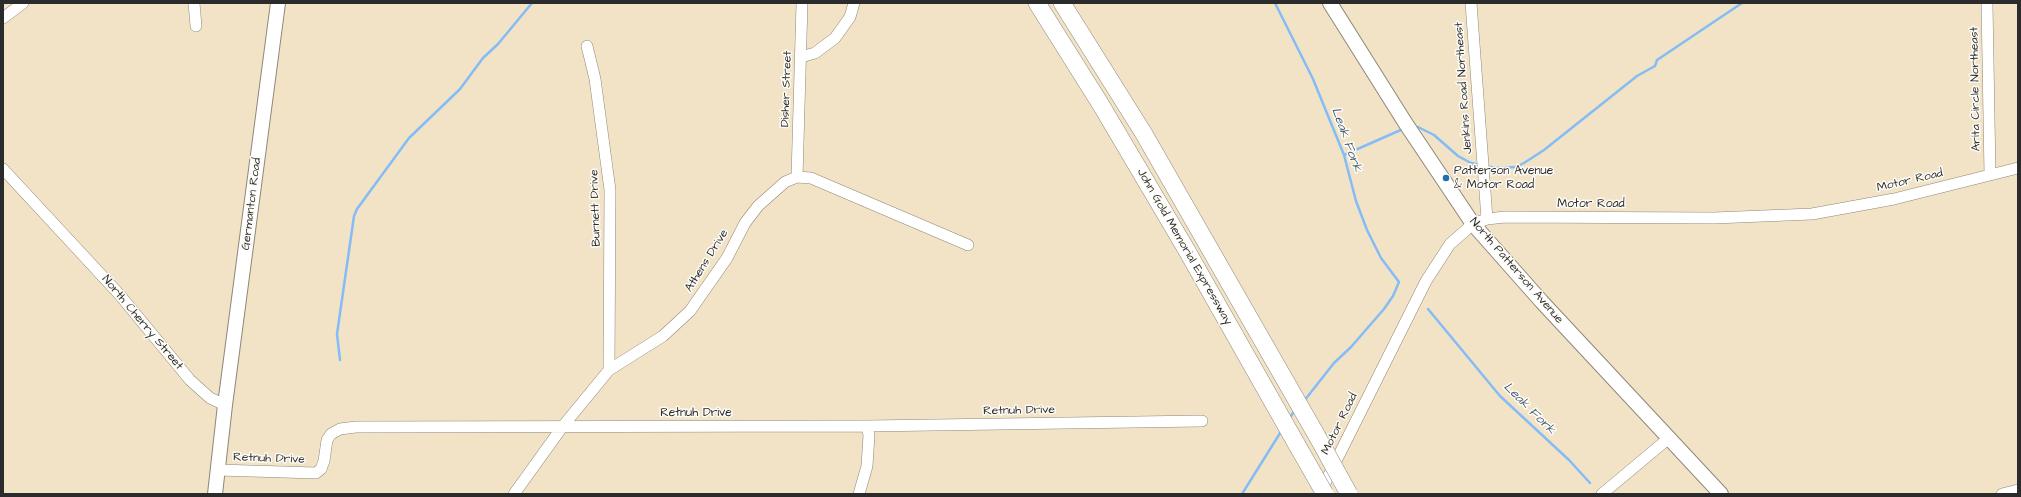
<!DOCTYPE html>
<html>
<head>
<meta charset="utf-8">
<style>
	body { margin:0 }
	#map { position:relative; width:2021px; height:497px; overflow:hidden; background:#f2e3c7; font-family:"Architects Daughter",sans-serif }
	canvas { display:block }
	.frame { position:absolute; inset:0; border:4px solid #2b2b2b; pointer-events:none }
</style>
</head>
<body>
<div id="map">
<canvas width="2021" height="497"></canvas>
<div class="frame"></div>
</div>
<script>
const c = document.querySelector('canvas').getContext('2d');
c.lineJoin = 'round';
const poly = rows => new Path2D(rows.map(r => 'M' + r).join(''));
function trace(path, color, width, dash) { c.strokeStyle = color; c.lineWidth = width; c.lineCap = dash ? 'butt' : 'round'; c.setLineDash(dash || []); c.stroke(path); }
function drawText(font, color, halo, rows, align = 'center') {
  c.font = font + ' "Architects Daughter",sans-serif'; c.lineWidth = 3; c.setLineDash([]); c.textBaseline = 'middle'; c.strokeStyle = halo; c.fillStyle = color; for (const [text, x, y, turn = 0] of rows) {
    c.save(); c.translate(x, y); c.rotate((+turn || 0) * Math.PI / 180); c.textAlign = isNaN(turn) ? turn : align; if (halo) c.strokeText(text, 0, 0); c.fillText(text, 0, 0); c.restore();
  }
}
const stream = poly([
	[1275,3,1313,79,1344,155,1356,201,1367,230,1381,258,1399,282,1393,296,1384,309,1351,347,1334,363,1304,401],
	[1414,127,1418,127,1434,135,1458,156,1471,163,1481,165],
	[1344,155,1403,129],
	[1486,166,1496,168,1516,167,1524,163,1544,150,1637,76,1655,66,1657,60,1742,3],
	[1428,309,1500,396,1569,460,1590,483],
	[340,360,337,334,354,216,357,209,409,138,460,89,483,58,498,44,532,3],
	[1289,419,1295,410],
	[1242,494,1282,430]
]);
const minor = poly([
	[194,3,196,26],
	[1471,3,1487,219],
	[1987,3,1990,175],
	[3,18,23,3],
	[587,46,595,79,610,190,609,370],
	[801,57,815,53,835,38,850,17,854,3],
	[3,169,119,294,190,380,210,398,225,405],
	[797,177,802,3],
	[218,470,316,473,321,469,324,461,327,440,331,434,340,429,356,427,867,426,1202,421],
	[1320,493,1426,281,1450,244,1473,224,1487,219,1505,217,1714,218,1812,214,1894,199,2018,168],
	[514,494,563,426,609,370,663,336,690,311,727,258,745,223,758,206,785,182,797,177,811,178,968,245],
	[859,494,867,466,869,435,867,426],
	[1602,494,1669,438],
	[2002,494,2018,490]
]);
const major = poly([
	[1330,3,1406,124,1473,224,1542,302,1721,494],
	[215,494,225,405,278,3]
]);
const highway = poly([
	[1037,3,1101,105,1186,249,1297,445],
	[1062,3,1144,134,1317,436]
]);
const highwayBridge = poly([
	[1317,436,1349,494],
	[1297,445,1325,494]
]);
const markers = [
	[1446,178,4,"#1f6fb2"]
];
const streetNames = [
	["Jenkins Road Northeast",1464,88,-94],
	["Disher Street",787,89,-88],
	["Arita Circle Northeast",1976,89,-91],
	["Motor Road",1910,181,-13],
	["Germanton Road",252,204,-83],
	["Motor Road",1591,204],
	["Burnett Drive",596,208,-92],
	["John Gold Memorial Expressway",1184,247,60],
	["Athens Drive",707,261,-58],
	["North Patterson Avenue",1516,271,49],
	["North Cherry Street",142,323,50],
	["Retnuh Drive",1019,411,-1],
	["Retnuh Drive",696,413],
	["Motor Road",1340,424,-64],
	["Retnuh Drive",269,459,2]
];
const poiNames = [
	["Patterson Avenue",1454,171],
	["& Motor Road",1454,185]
];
const waterNames = [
	["Leak Fork",1346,140,70],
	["Leak Fork",1529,409,45]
];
trace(stream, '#84bcf5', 2.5);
trace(minor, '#8e8779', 12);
trace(major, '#8e8779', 16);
trace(highway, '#8e8779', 18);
trace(minor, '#fff', 11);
trace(major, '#fff', 14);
trace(highway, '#fff', 17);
trace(highwayBridge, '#8e8779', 18, []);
trace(highwayBridge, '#fff', 17);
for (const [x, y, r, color] of markers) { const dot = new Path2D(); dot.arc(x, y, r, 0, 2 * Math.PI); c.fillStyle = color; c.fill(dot); trace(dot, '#fdfcf7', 1.5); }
drawText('12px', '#2b2b2b', '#fdfcf7', streetNames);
drawText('12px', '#2b2b2b', '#fdfcf7', poiNames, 'left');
drawText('italic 13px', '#4a5e72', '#fdfcf7', waterNames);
</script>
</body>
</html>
